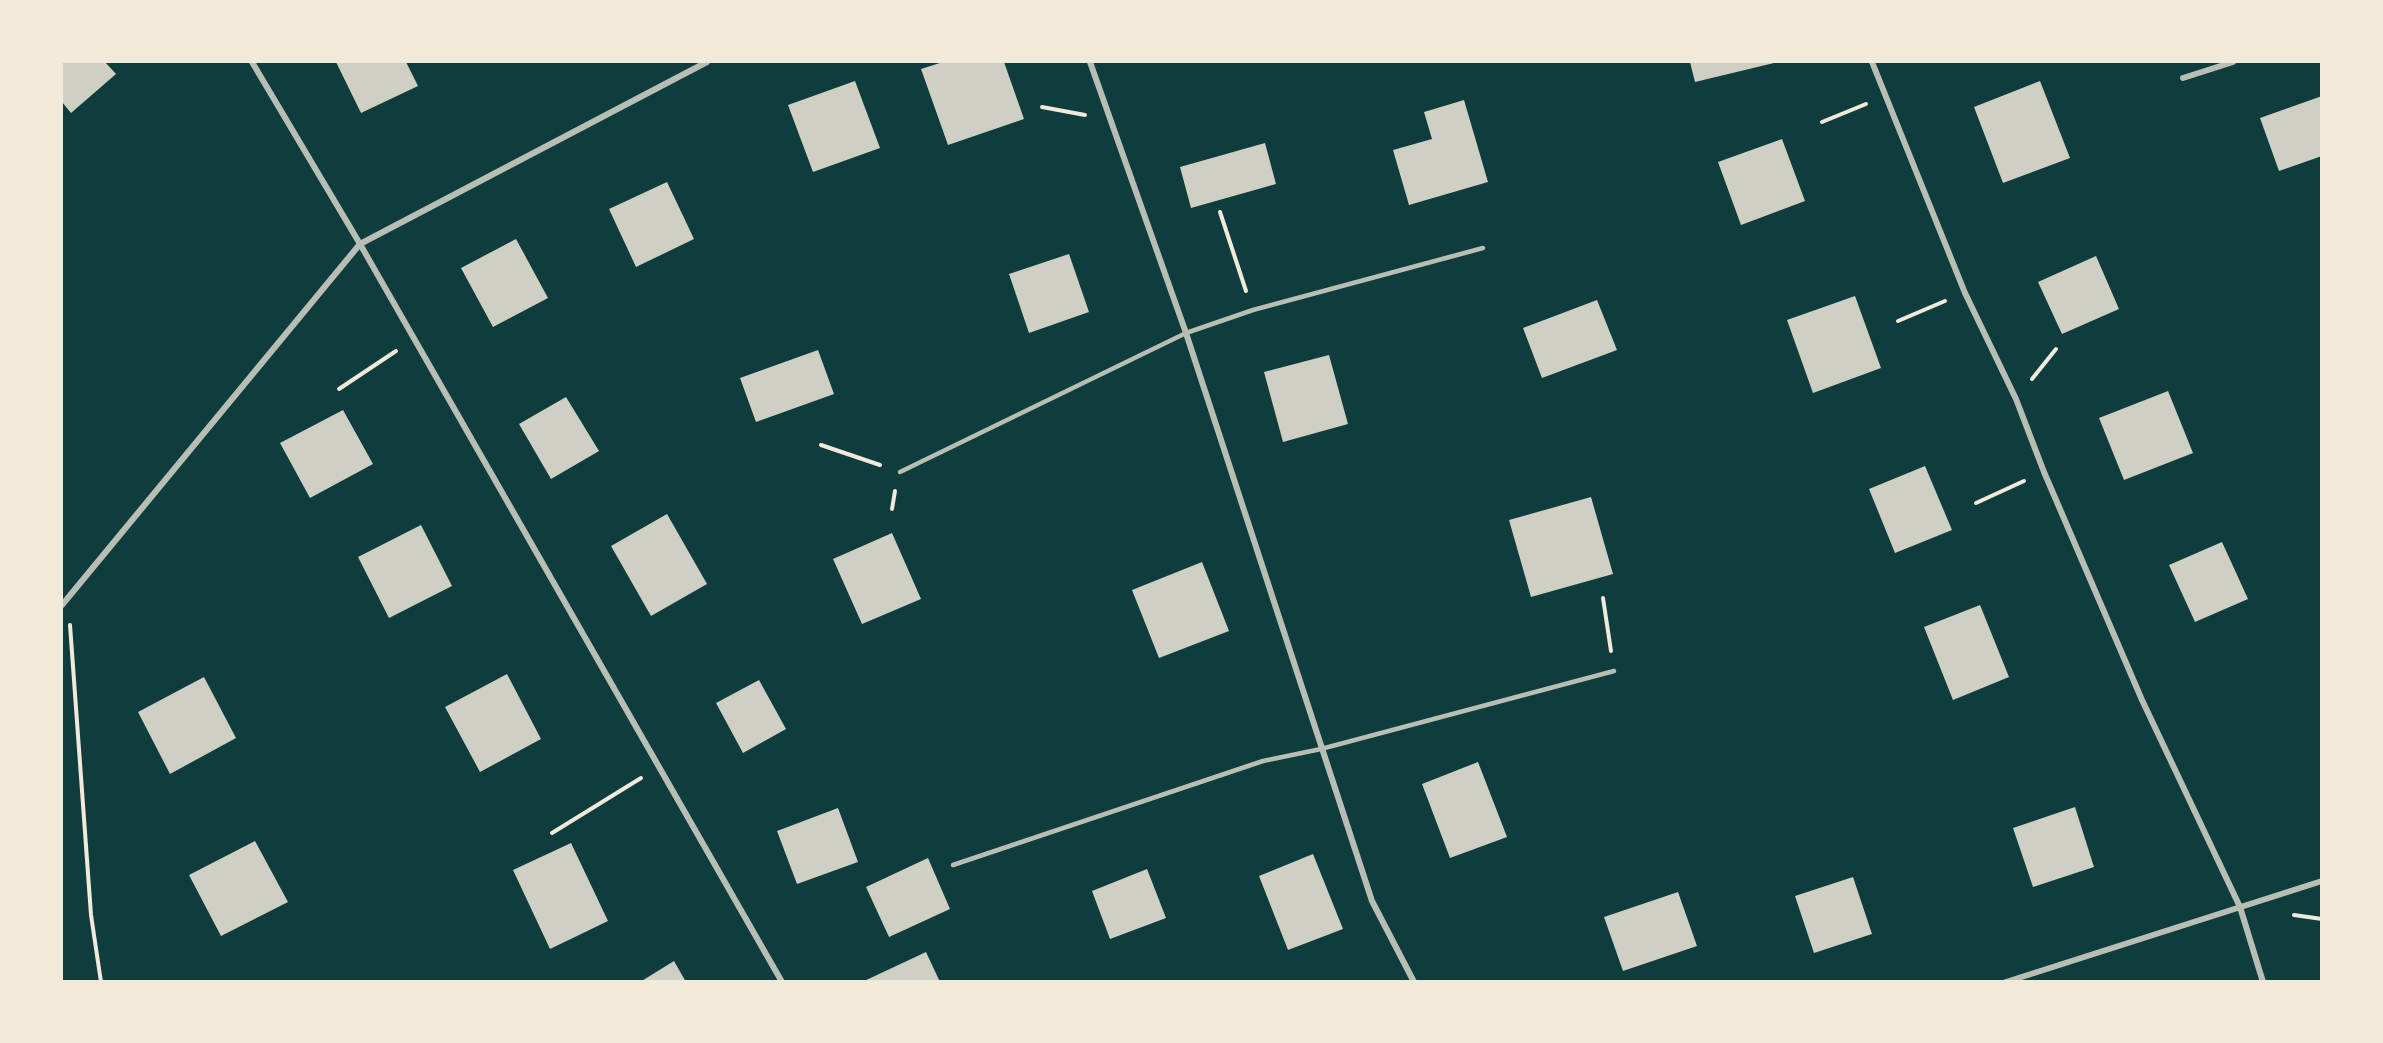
<!DOCTYPE html>
<html>
<head>
<meta charset="utf-8">
<style>
	body { margin:0 }
	#map { position:relative; width:2383px; height:1043px; overflow:hidden; background:#0f3d3e; font-family:"IBM Plex Sans",sans-serif }
	canvas { display:block }
	.frame { position:absolute; inset:0; border:63px solid #f1e9da; pointer-events:none }
</style>
</head>
<body>
<div id="map">
<canvas width="2383" height="1043"></canvas>
<div class="frame"></div>
</div>
<script>
const c = document.querySelector('canvas').getContext('2d');
c.lineJoin = 'round';
function paint(path, color) { c.fillStyle = color; c.fill(path, 'evenodd'); }
const poly = rows => new Path2D(rows.map(r => 'M' + r).join(''));
function trace(path, color, width, dash) { c.strokeStyle = color; c.lineWidth = width; c.lineCap = dash ? 'butt' : 'round'; c.setLineDash(dash || []); c.stroke(path); }
const building = poly([
	[62,62,105,62,116,74,71,113,62,102],
	[336,62,406,62,418,86,361,113],
	[943,62,1004,62,1024,119,948,145,921,69],
	[1690,62,1774,62,1774,63,1695,82],
	[855,81,880,148,813,172,788,105],
	[2040,81,2070,158,2003,183,1974,107],
	[2322,96,2322,156,2279,171,2260,118],
	[1464,100,1488,182,1409,205,1393,150,1432,139,1424,112],
	[1782,139,1805,201,1741,225,1718,162],
	[1265,143,1276,184,1191,208,1180,167],
	[667,182,694,239,636,267,609,209],
	[516,239,548,298,493,327,461,268],
	[1069,254,1089,312,1029,333,1009,274],
	[2096,256,2119,309,2062,334,2038,282],
	[1855,296,1881,368,1813,393,1787,320],
	[1597,300,1617,350,1542,378,1523,328],
	[818,350,834,394,756,422,740,378],
	[1329,355,1348,424,1283,442,1264,372],
	[2168,391,2193,453,2124,480,2099,418],
	[566,397,599,451,551,479,519,424],
	[343,410,373,464,310,498,280,443],
	[1925,466,1952,530,1895,553,1869,489],
	[1591,497,1613,574,1531,597,1509,520],
	[667,514,707,584,651,616,611,546],
	[421,525,452,586,389,618,358,557],
	[892,533,921,599,862,624,833,559],
	[2222,542,2248,599,2195,622,2169,565],
	[1202,562,1229,631,1159,658,1132,590],
	[1980,605,2009,677,1953,700,1924,627],
	[507,674,541,739,480,772,445,707],
	[204,677,236,738,170,774,138,712],
	[759,680,786,729,743,753,716,703],
	[1478,762,1507,837,1450,858,1422,784],
	[2075,807,2094,867,2033,887,2013,828],
	[838,808,858,862,797,884,777,831],
	[255,841,288,902,221,936,189,875],
	[571,843,608,921,550,949,513,870],
	[1313,854,1343,929,1288,950,1259,876],
	[928,858,950,909,889,937,866,887],
	[1147,869,1166,918,1110,939,1092,891],
	[1853,877,1872,934,1814,953,1795,896],
	[1678,892,1697,946,1623,971,1604,917],
	[926,952,940,982,862,982],
	[674,961,686,982,640,982]
]);
const path = poly([
	[1042,107,1085,115],
	[1822,122,1866,104],
	[1220,212,1246,291],
	[1898,321,1945,301],
	[2032,379,2056,349],
	[339,389,396,351],
	[821,445,880,465],
	[1976,503,2024,481],
	[892,509,895,491],
	[1603,598,1611,651],
	[70,625,91,915,101,982],
	[552,833,641,778],
	[2294,915,2322,919]
]);
const service = poly([
	[900,472,1186,333,1253,310,1483,248],
	[953,865,1263,761,1321,749,1614,671]
]);
const minor = poly([
	[252,62,360,244,782,982],
	[1090,62,1186,333,1372,901,1414,982],
	[1872,62,1965,293,2016,399,2044,472,2142,700,2240,907,2263,982],
	[2183,78,2233,62],
	[62,605,360,244,707,62],
	[2006,982,2322,881]
]);
paint(building, '#cfcfc3');
trace(path, '#f1e9da', 4);
trace(service, '#b8beb3', 4.5);
trace(minor, '#b8beb3', 6);
</script>
</body>
</html>
